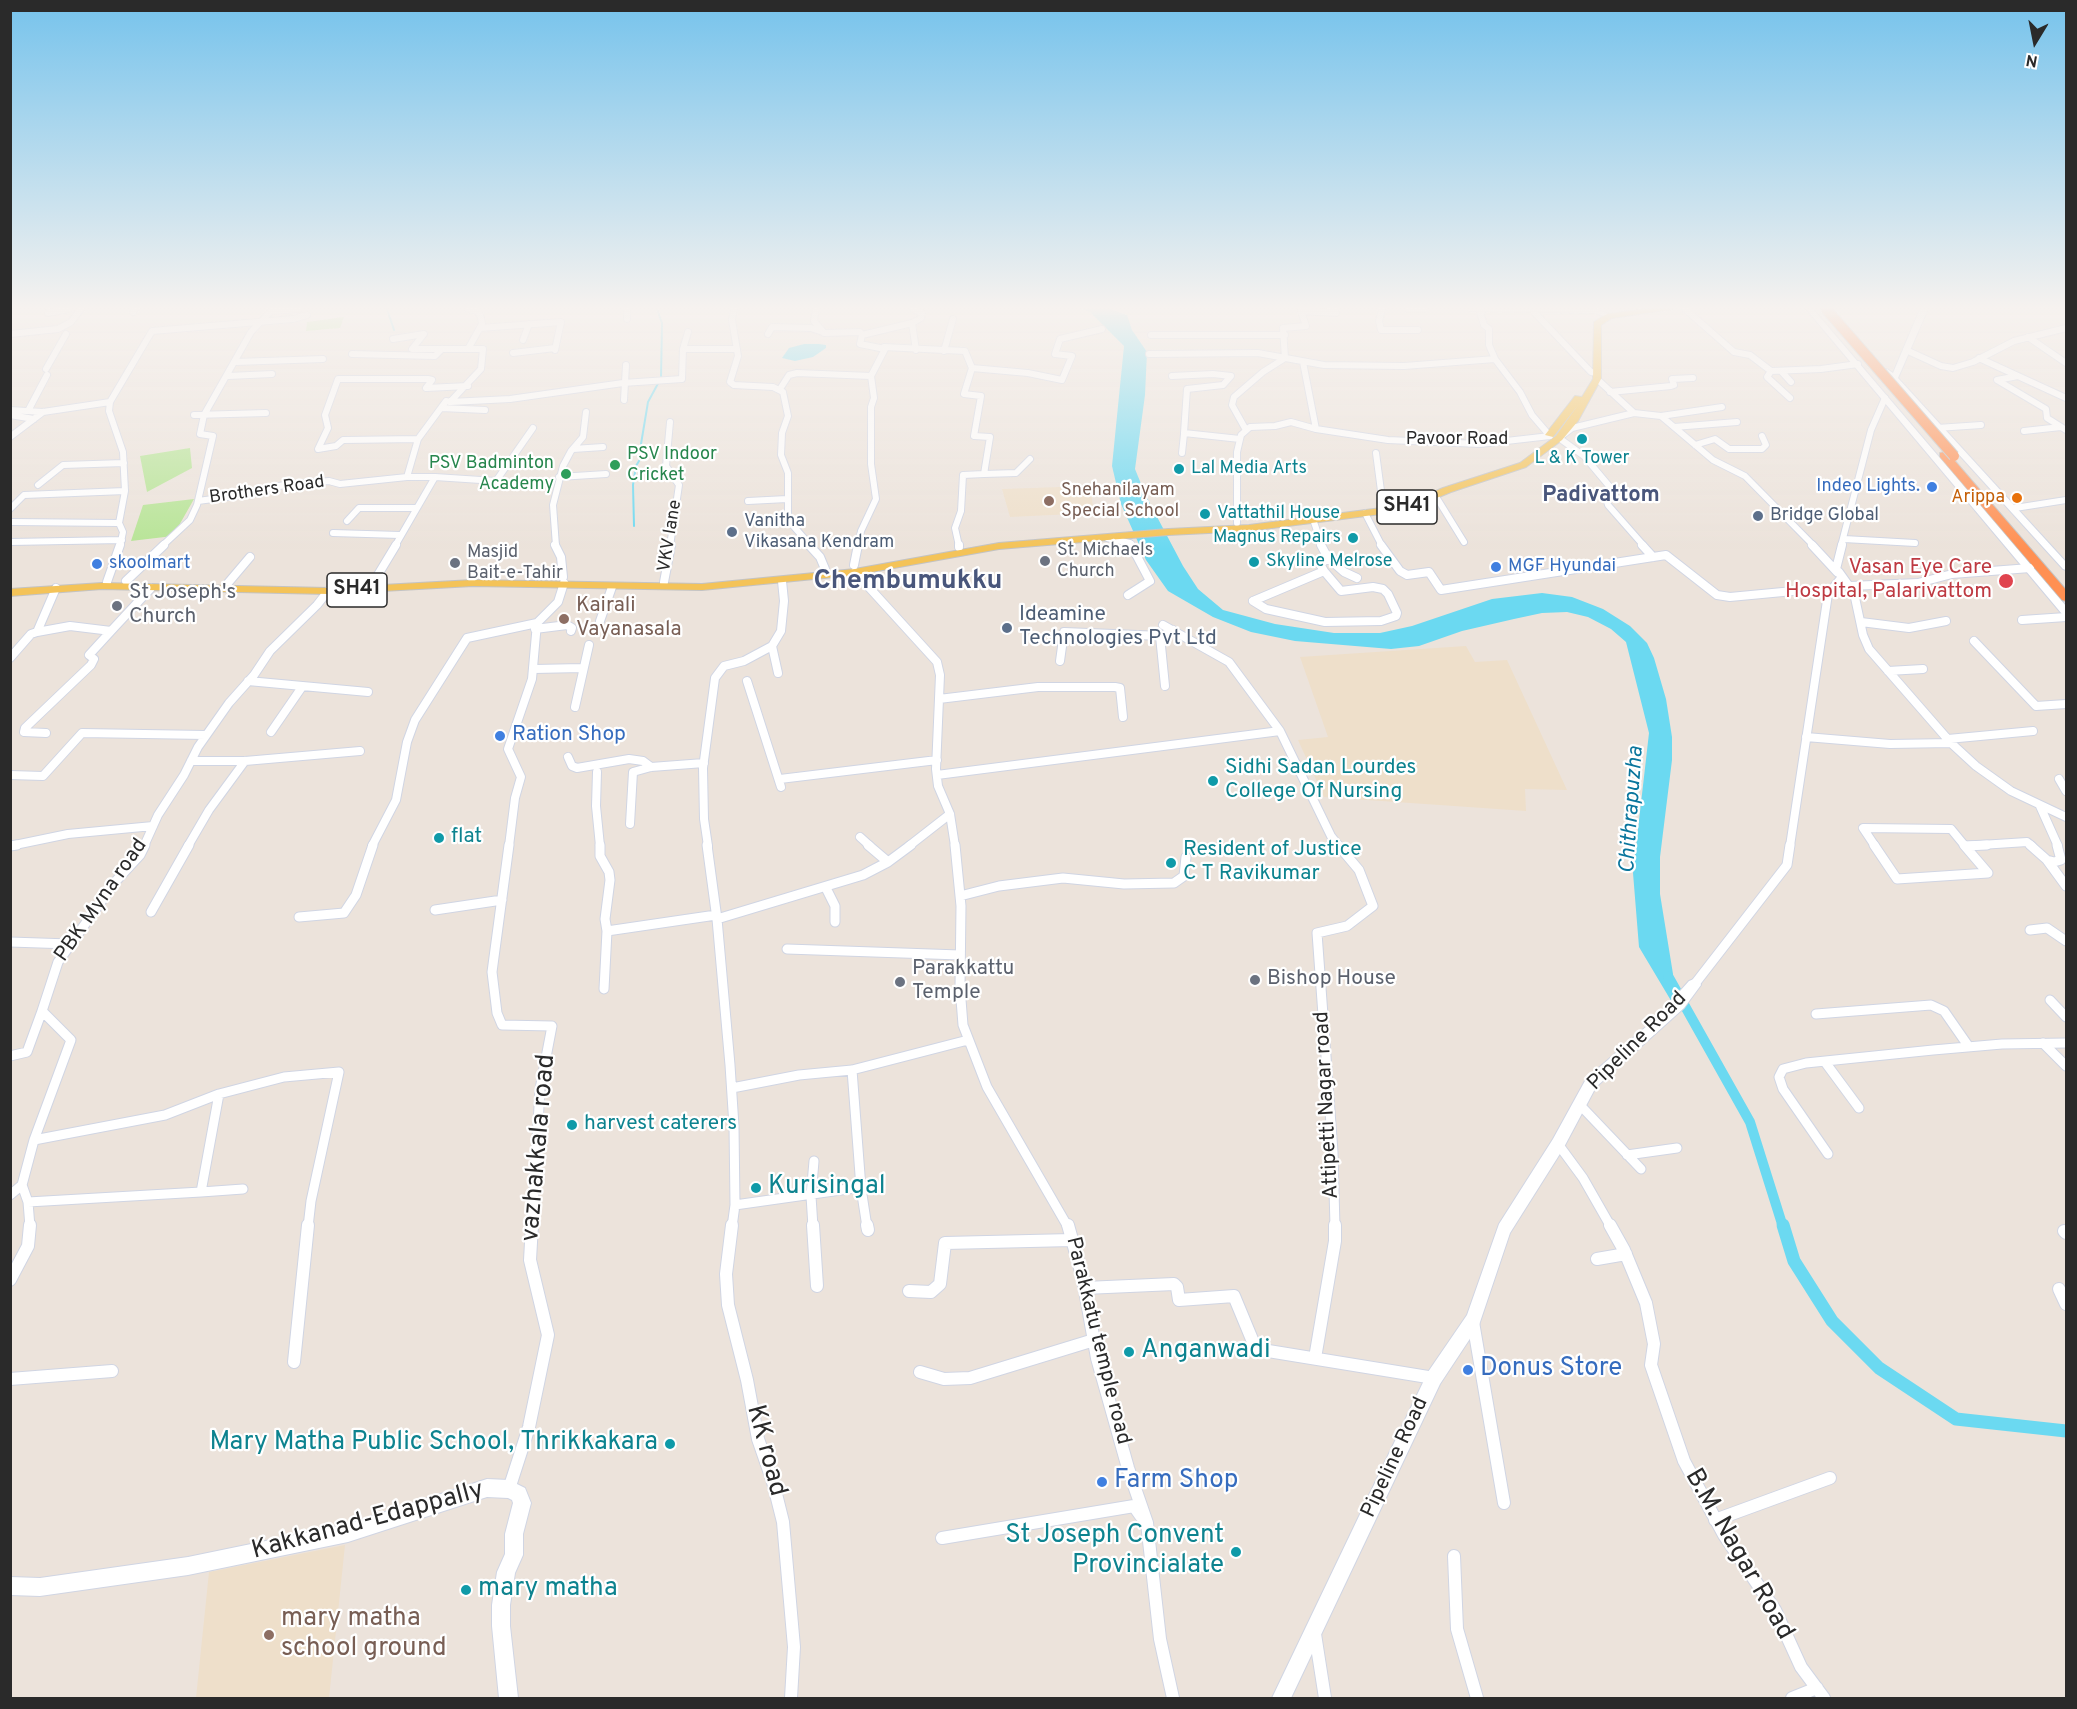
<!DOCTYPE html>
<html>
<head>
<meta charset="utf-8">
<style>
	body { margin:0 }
	#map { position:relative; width:2077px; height:1709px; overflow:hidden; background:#ece3db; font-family:Overpass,sans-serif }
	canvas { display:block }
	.frame { position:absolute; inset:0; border:12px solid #2a2a2a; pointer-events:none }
	.north { position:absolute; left:2005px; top:12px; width:60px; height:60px; -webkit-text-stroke:4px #fff; paint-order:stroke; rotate:190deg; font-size:16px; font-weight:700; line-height:24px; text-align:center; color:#2a2a2a }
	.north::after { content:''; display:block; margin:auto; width:21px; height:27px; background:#2a2a2a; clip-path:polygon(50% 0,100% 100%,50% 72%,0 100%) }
</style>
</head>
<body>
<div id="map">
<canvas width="2077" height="1709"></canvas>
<div class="frame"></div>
<div class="north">N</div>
</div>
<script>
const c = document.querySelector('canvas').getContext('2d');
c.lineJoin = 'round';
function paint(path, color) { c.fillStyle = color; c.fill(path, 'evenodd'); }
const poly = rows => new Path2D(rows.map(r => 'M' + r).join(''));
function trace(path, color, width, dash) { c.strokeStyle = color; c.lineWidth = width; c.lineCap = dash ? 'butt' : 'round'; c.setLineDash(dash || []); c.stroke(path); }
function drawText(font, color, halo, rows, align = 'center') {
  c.font = font + ' Overpass,sans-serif'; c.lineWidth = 4.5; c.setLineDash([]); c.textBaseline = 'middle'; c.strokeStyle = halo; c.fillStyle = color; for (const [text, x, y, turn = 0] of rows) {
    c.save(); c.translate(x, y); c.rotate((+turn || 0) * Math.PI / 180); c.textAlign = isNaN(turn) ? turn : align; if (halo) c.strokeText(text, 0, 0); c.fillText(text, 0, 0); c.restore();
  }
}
const education = poly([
	[1090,486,1094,513,1010,517,1002,489],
	[1466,646,1475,662,1507,660,1567,790,1525,789,1526,811,1324,797,1298,740,1328,737,1300,657],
	[345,1545,329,1698,196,1698,209,1572]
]);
const green = poly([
	[344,317,340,328,306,331,307,322],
	[190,448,192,468,147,492,140,456],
	[194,499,173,536,131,541,143,505]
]);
const water = poly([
	[1082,309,1110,309,1127,315,1132,330,1147,352,1145,395,1135,469,1146,496,1183,566,1198,589,1223,610,1275,624,1334,633,1380,633,1412,626,1492,599,1542,593,1572,597,1603,609,1630,626,1647,643,1654,658,1666,699,1672,737,1672,760,1660,857,1660,894,1673,974,1673,1004,1639,947,1633,873,1649,733,1626,642,1611,629,1588,617,1567,612,1542,613,1514,619,1462,631,1419,646,1391,649,1295,641,1251,632,1213,617,1168,591,1146,560,1121,504,1112,466,1124,346,1090,312],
	[819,344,826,345,826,348,813,357,795,361,782,358,789,348,804,344]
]);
const stream = poly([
	[387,309,394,330],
	[634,526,633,485,636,466,642,456,641,444,648,402,661,378,662,323,657,309]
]);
const canalFar1 = poly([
	[1668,976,1750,1122,1783,1227]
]);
const canal = poly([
	[1783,1225,1794,1261,1832,1321,1879,1368,1956,1419,2066,1431]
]);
const streetFar3 = poly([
	[627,309,627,319],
	[734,309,732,320,738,356,730,382,734,385,773,387,783,392,788,416,782,433,781,455,788,473,788,520,811,546],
	[816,309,814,321,824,333,860,332,862,335,860,344,885,349,871,376,874,398,871,407,871,464,876,499,861,531,858,546],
	[1382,309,1379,321,1381,330,1418,330],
	[1408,309,1424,309],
	[1685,309,1734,352,1750,355,1771,371],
	[272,311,299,309],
	[1482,311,1480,312,1484,325,1489,329,1489,345,1495,359,1520,392,1532,415,1550,436],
	[133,312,135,309],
	[1534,312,1591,372,1597,373],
	[48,313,69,309],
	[912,323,916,350],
	[480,328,561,322,555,350],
	[10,334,58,329,71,322,81,309],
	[768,334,772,327,811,328,823,332],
	[862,335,912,323,921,318,922,313,913,309],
	[1151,335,1285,335],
	[2028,337,2066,363],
	[393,339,424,334,412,349,442,349],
	[523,340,529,324],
	[884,347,965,351,972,368,1028,373,1062,380,1072,356,1055,354,1060,339,1102,329],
	[442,349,468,349],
	[683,349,688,332],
	[1906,350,1941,366,1953,368,1973,362,2014,341,2066,328],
	[944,351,953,319],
	[513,353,555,348],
	[352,354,435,356,442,349],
	[1149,354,1258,353,1324,365,1404,366,1495,359],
	[1979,358,2018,376,1997,380,2046,409,2047,418,2066,430],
	[235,362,323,359],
	[1303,362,1316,429],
	[972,368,964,394,981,396,974,436,990,437,984,474,1016,473,1030,459],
	[46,369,66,334],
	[1781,371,1791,382],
	[228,376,272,374],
	[1172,376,1213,374,1231,376,1223,385,1187,389,1184,433,1240,439],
	[2018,376,2066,398],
	[1597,379,1634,413],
	[780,389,789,375,797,373,871,376],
	[1610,392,1671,386,1674,385,1672,379,1693,378],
	[1790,398,1767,377,1771,371,1821,369,1858,364],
	[624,400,626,365],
	[110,402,152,331,293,319,307,315],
	[450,402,510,399,623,383,682,379,683,349,737,349],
	[441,408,485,410],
	[10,410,43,412,110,402,109,411,123,452,125,491,119,523,123,532,120,546],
	[28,411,47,375],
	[10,415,34,419],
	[194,415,266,413],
	[1661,416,1722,407],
	[670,422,666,466,679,485,670,546],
	[1674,427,1737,422],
	[1937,428,1981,425],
	[1246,430,1232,405,1234,397,1263,372,1285,358,1283,328,1306,326,1301,311,1336,313,1335,309],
	[2024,431,2061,427],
	[10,437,43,412],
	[418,439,343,440,336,446,318,449,328,428,325,415,338,379,428,379,432,380,426,388,468,386],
	[1695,445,1715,439,1729,449,1762,449,1766,445,1762,436],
	[573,449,603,447],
	[1182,453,1184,434],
	[1376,453,1383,506],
	[435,477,496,481,533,428],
	[559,477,606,474],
	[38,485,63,465,124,463],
	[1435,495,1464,542],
	[198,501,235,496,284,485,329,481,340,484,407,477],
	[748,501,787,499],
	[2015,508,2066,500],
	[10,509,24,495,125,491],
	[1365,513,1382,546],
	[1313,519,1322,546],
	[347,521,359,508,416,508],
	[10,522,119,523],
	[1237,523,1237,452,1241,435,1250,427,1275,426,1291,422,1316,429,1388,440,1480,444,1550,436],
	[333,533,400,535],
	[1107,538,1130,543,1132,546],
	[1844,539,1915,543],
	[10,542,122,540],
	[162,546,190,520,197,505,213,436,200,434,204,415,251,332,273,309],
	[395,546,435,477,407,477,418,439,446,401,450,402,481,369,483,349,468,349,482,324,481,318,478,311,468,309],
	[556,546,553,505,563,466,571,451,583,437,586,412],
	[959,546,955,528,961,511,963,475,984,474],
	[1644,546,1608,505,1606,498,1615,493,1584,456,1559,438,1572,428,1634,413,1661,416,1713,460,1745,476,1814,546],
	[1841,546,1871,430,1885,398]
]);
const streetFar2 = poly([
	[555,545,561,557,563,577],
	[809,545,820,557,825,569],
	[959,545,959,547],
	[1381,545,1400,571,1407,575,1429,572,1441,590,1666,555,1717,595,1730,597,1804,590,1828,594],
	[1642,545,1653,557],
	[1812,545,1837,572],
	[1328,558,1344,572,1357,578],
	[1335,564,1365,559],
	[854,565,858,545],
	[855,572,937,662,940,675,936,769,938,786,950,814,955,846],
	[1839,572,1854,593,1863,635,1869,649,1951,743,1976,766,2011,791,2066,817],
	[126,581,164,545],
	[107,582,120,545],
	[664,582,671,545],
	[228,583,250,557],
	[373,583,396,545],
	[1850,586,1918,583,1952,574,2030,568],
	[1128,595,1150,581,1131,545],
	[1253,601,1266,609,1325,622,1381,621,1396,616,1397,613,1388,594,1383,589,1373,587,1341,591,1324,571],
	[1253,601,1324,571,1320,564,1328,558,1321,545],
	[2022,620,2066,617],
	[600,621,612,587],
	[1861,622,1909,628,1946,621],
	[535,629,567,625,572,628,571,631],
	[111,631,151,588],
	[37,632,70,626,111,631,89,655,94,659,91,665,25,728,24,732,46,733],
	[1160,636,1165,686],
	[1974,641,2036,706,2066,704],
	[772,646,778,673],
	[10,658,31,634,37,632,56,588],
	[1060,661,1064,632,1162,636,1173,630],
	[534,669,582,668],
	[1888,671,1923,669],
	[248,681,368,692],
	[747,681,781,787],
	[939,699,1038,687,1115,687,1120,688,1123,717],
	[575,707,589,645],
	[1280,731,1331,836,1339,846],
	[271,732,302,687],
	[1806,737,1890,744,1951,743],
	[1948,739,2033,731],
	[568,757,572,766,577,768,629,759,643,761,651,767],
	[191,761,245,761,360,751],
	[597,772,596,806,600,846],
	[10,775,43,776,82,733,206,735],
	[937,775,1280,731,1229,662,1163,625],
	[780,779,937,760],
	[2059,779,2066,791],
	[2040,806,2058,846],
	[630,824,633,772,651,767,704,763],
	[860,837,870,846],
	[10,846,68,834,153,826],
	[144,846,158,815,184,775,198,747,229,703,254,675,270,651,317,605,328,591],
	[188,846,209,810,245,761],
	[372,846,396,800,407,742,415,720,467,638,537,623],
	[509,846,515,798,521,777,508,749,532,679,537,623,558,602,564,583],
	[708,846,704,819,703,768,715,678,724,666,744,661,772,646,781,631,784,601,782,581],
	[909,846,950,814],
	[1790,846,1828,594,1842,577,1836,569,1842,545],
	[1875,846,1863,828,1951,829,1965,846],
	[1965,846,2027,842,2032,846]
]);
const streetFar1 = poly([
	[509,845,492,972,497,1013,502,1025,552,1026,540,1089,532,1227],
	[600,845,600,856,609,872,610,880,605,919,607,931],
	[707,845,717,919,730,1065,734,1126,735,1205,869,1186],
	[868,845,888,862],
	[955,845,961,906,960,987,963,1025,987,1087,1068,1227],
	[1874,845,1897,879,1988,873,1964,845],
	[2030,845,2047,860],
	[2057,845,2061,860,2054,862,2047,860,2066,886],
	[10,846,17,845],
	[1965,846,1987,845],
	[826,888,835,906,835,922],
	[960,896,999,886,1063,878,1124,884,1174,883,1184,876,1186,857],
	[435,910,502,900],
	[151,912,189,845],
	[299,917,344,913,356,895,373,845],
	[717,919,863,875,888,862,911,845],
	[2030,930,2047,928,2066,941],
	[10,942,70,944],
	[787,949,960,955],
	[1694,985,1787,865,1790,845],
	[604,989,607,931,716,915],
	[2050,1000,2066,1017],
	[1816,1014,1931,1005,1944,1011,1969,1047],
	[2043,1043,2066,1066],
	[10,1056,27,1052,42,1011],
	[1825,1062,1859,1108],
	[852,1070,861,1188,867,1227],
	[732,1088,799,1075,852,1070,968,1040],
	[1580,1105,1641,1169],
	[34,1140,165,1115,219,1094,284,1077,339,1072,311,1201,308,1227],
	[1558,1144,1583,1178,1611,1227],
	[1828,1154,1783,1089,1779,1077,1783,1069,1806,1063,1933,1050,2002,1044,2066,1043],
	[1627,1155,1677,1148],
	[201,1192,243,1189],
	[10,1195,22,1185],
	[28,1202,201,1192,219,1094],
	[30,1227,28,1202,22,1185,34,1140,71,1040,42,1011,58,962,115,882,140,855,145,845],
	[732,1227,735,1205],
	[813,1227,811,1196,814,1161],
	[1335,1227,1333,1152,1317,933,1347,926,1373,906,1359,870,1338,845]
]);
const street = poly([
	[732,1225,726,1274,728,1305,747,1380,758,1439,773,1482,783,1522,794,1647,791,1698],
	[813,1225,817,1286],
	[867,1225,868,1230],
	[1068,1225,1083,1279,1097,1358,1128,1468,1147,1523,1160,1639,1173,1698],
	[1610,1225,1624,1250,1646,1303,1654,1344,1651,1365,1684,1461,1724,1535,1775,1610,1801,1667,1824,1698],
	[2064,1231,2066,1233],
	[1597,1259,1626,1254],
	[10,1280,28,1246,30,1225],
	[1085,1288,1174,1284,1177,1287,1179,1300,1234,1296,1256,1349,1434,1378],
	[2059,1289,2066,1304],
	[909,1291,931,1292,940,1284,945,1243,1072,1240],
	[1473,1322,1504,1503],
	[1315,1358,1335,1241,1335,1225],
	[294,1362,308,1225],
	[920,1372,944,1379,970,1378,1094,1340],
	[10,1379,112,1371],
	[509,1489,529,1427,548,1335,530,1260,532,1225],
	[1715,1520,1830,1478],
	[942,1538,1134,1506,1141,1516],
	[1454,1556,1457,1629,1477,1698],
	[1315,1634,1325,1698],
	[1792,1698,1817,1688]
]);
const secondary = poly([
	[1466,309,1596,309,1608,314,1604,316,1594,313,1469,311,1466,309],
	[1806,309,1813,309,2066,606,2066,615,2062,614,1806,309],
	[1920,309,1928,309,1898,378,2066,562,2066,570,2063,569,1883,371,1887,369,1893,373,1920,309],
	[1694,979,1699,981,1701,985,1684,1008,1596,1087,1563,1149,1510,1233,1479,1325,1440,1384,1291,1698,1272,1698,1428,1372,1467,1315,1499,1224,1553,1139,1586,1079,1655,1019,1689,981,1694,979],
	[487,1479,509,1480,525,1488,531,1503,523,1534,523,1555,515,1573,510,1605,510,1626,518,1698,499,1698,492,1626,492,1605,497,1572,505,1554,505,1534,513,1503,512,1500,508,1498,487,1497,348,1542,188,1575,40,1596,10,1595,10,1577,40,1578,188,1557,348,1524,487,1479]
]);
const primary = poly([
	[1645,309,1672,309,1612,318,1601,325,1601,379,1578,421,1562,440,1526,467,1451,492,1412,508,1389,513,1249,531,1168,535,999,549,855,575,702,590,473,586,328,594,102,589,10,596,10,589,102,583,328,588,473,580,702,584,855,569,999,543,1168,529,1249,525,1389,507,1405,504,1443,488,1520,463,1556,436,1578,405,1553,437,1545,435,1575,396,1582,397,1593,379,1594,322,1607,314,1645,309]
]);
const highway = poly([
	[1944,452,1948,453,2066,590,2066,601,2062,600,1940,457,1940,453,1944,452]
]);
const highwayBridge = poly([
	[1826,309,1954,456]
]);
const markers = [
	[1582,439,6,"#0f9aa8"],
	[615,465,6,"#2e9e5b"],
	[1179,469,6,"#0f9aa8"],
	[566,474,6,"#2e9e5b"],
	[1932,487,6,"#3f7fe0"],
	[2017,498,6,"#e8710a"],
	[1049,501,6,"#8d6e63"],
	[1205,514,6,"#0f9aa8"],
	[1758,516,6,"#5c6f8a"],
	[732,532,6,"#5c6f8a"],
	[1353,538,6,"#0f9aa8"],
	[1045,561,6,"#6b7280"],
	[1254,562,6,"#0f9aa8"],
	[455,563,6,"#6b7280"],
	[97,564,6,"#3f7fe0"],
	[1496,567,6,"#3f7fe0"],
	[2006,581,8,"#e0444e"],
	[117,606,6,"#6b7280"],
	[564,619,6,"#8d6e63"],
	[1007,628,6,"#5c6f8a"],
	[500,736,6,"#3f7fe0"],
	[1213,781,6,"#0f9aa8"],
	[439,838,6,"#0f9aa8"],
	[1171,863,6,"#0f9aa8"],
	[1255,980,6,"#6b7280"],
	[900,982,6,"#6b7280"],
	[572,1125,6,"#0f9aa8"],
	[756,1188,6,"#0f9aa8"],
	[1129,1352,6,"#0f9aa8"],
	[1468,1370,6,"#3f7fe0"],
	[670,1444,6,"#0f9aa8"],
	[1102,1482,6,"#3f7fe0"],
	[1236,1552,6,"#0f9aa8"],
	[466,1590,6,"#0f9aa8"],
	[269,1635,6,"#8d6e63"]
];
const farStreetnames = [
	["Pavoor Road",1457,440],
	["Brothers Road",267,491,-8],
	["VKV lane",671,536,-81]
];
const farLeisurenames = [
	["PSV Indoor",627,455],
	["Cricket",627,476],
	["PSV Badminton",554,464,"right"],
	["Academy",554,485,"right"]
];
const farCulturenames = [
	["L & K Tower",1582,459,"center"],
	["Lal Media Arts",1191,469],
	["Vattathil House",1217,514],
	["Magnus Repairs",1341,538,"right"],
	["Skyline Melrose",1266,562]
];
const farShopnames = [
	["Indeo Lights.",1920,487,"right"],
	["skoolmart",109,564],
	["MGF Hyundai",1508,567]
];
const farEducationnames = [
	["Snehanilayam",1061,491],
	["Special School",1061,512]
];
const farFoodnames = [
	["Arippa",2005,498]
];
const farServicenames = [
	["Bridge Global",1770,516],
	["Vanitha",744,522],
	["Vikasana Kendram",744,543]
];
const farWorshipnames = [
	["St. Michaels",1057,551],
	["Church",1057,572],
	["Masjid",467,553],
	["Bait-e-Tahir",467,574]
];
const shields = [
	[1407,507,60],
	[357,590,60]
];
const shieldNames = [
	["SH41",1407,507],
	["SH41",357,590]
];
const healthNames = [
	["Vasan Eye Care",1992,569],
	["Hospital, Palarivattom",1992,593]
];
const worshipNames = [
	["St Joseph's",129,594],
	["Church",129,618],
	["Parakkattu",912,970],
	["Temple",912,994],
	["Bishop House",1267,980]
];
const educationNames = [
	["Kairali",576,607],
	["Vayanasala",576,631]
];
const serviceNames = [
	["Ideamine",1019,616],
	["Technologies Pvt Ltd",1019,640]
];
const shopNames = [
	["Ration Shop",512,736]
];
const cultureNames = [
	["Sidhi Sadan Lourdes",1225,769],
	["College Of Nursing",1225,793],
	["flat",451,838],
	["Resident of Justice",1183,851],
	["C T Ravikumar",1183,875],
	["harvest caterers",584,1125]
];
const streetNames = [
	["PBK Myna road",102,901,-55],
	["Pipeline Road",1638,1042,-45],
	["Attipetti Nagar road",1328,1105,-93],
	["Parakkatu temple road",1097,1341,76],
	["Pipeline Road",1396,1458,-65]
];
const farDistrictnames = [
	["Padivattom",1601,497]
];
const waterNames = [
	["Chithrapuzha",1633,810,-86]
];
const nearStreetnames = [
	["vazhakkala road",540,1148,-85],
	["KK road",765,1451,75],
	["Kakkanad-Edappally",368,1522,-15],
	["B.M. Nagar Road",1738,1555,60]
];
const nearCulturenames = [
	["Kurisingal",768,1188],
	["Anganwadi",1141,1352],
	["Mary Matha Public School, Thrikkakara",658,1444,"right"],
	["St Joseph Convent",1224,1537,"right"],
	["Provincialate",1224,1567,"right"],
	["mary matha",478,1590]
];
const nearShopnames = [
	["Donus Store",1480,1370],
	["Farm Shop",1114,1482]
];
const nearEducationnames = [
	["mary matha",281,1620],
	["school ground",281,1650]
];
const districtNames = [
	["Chembumukku",908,583]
];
paint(education, '#eedfca');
paint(green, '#b7e496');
paint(water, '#6bd9f1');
trace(stream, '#6bd9f1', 2);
trace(canalFar1, '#6bd9f1', 10);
trace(canal, '#6bd9f1', 13);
trace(streetFar3, '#d0d5e3', 8);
trace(streetFar2, '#d0d5e3', 10);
trace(streetFar1, '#d0d5e3', 11);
trace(street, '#d0d5e3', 14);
trace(secondary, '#d0d5e3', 2);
trace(primary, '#c3c3c3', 2);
trace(highway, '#c3c3c3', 2);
trace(streetFar3, '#fff', 6);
trace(streetFar2, '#fff', 8);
trace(streetFar1, '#fff', 9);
trace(street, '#fff', 12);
paint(secondary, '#fff');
paint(primary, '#f4c358');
paint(highway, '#ff9053');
trace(highwayBridge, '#c3c3c3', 12, []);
trace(highwayBridge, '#ff9053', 10);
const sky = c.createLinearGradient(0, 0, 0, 549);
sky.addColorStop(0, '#76c3ec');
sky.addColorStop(0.56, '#f6f2ef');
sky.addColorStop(1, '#f6f2ef00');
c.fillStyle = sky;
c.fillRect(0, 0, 2077, 549);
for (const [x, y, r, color] of markers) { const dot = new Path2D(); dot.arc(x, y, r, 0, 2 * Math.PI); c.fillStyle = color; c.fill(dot); trace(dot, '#fff', 2); }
drawText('18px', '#2a2a2a', '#fff', farStreetnames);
drawText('18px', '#27864d', '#fff', farLeisurenames, 'left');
drawText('18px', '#0d838f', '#fff', farCulturenames, 'left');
drawText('18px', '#366cbe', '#fff', farShopnames, 'left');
drawText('18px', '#785e54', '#fff', farEducationnames, 'left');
drawText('18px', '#c56008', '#fff', farFoodnames, 'right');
drawText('18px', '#4e5e75', '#fff', farServicenames, 'left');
drawText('18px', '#5b616d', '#fff', farWorshipnames, 'left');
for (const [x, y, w] of shields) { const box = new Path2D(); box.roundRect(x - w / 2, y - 17, w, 34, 4.5); c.fillStyle = '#fff'; c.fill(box); trace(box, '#2a2a2a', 1.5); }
drawText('bold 20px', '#2a2a2a', null, shieldNames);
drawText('21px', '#be3a42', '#fff', healthNames, 'right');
drawText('21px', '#5b616d', '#fff', worshipNames, 'left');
drawText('21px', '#785e54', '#fff', educationNames, 'left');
drawText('21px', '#4e5e75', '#fff', serviceNames, 'left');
drawText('21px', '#366cbe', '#fff', shopNames, 'left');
drawText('21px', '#0d838f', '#fff', cultureNames, 'left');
drawText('21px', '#2a2a2a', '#fff', streetNames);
drawText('bold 22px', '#49567b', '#fff', farDistrictnames);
drawText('italic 22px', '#0a769d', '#fff', waterNames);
drawText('26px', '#2a2a2a', '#fff', nearStreetnames);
drawText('26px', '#0d838f', '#fff', nearCulturenames, 'left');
drawText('26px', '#366cbe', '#fff', nearShopnames, 'left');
drawText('26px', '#785e54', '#fff', nearEducationnames, 'left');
drawText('bold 27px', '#49567b', '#fff', districtNames);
</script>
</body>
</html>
